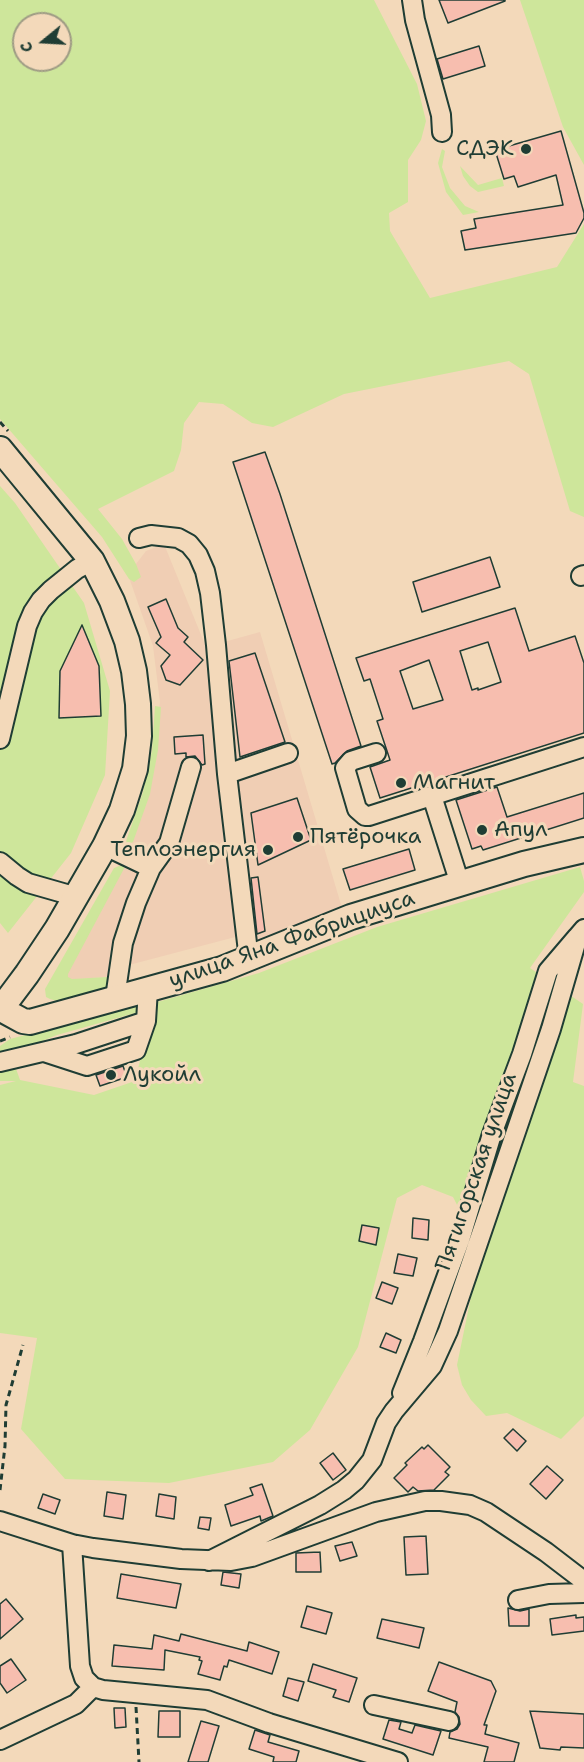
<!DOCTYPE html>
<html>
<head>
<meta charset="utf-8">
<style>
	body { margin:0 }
	#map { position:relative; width:584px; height:1762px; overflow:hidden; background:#f3d9ba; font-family:"Shantell Sans",sans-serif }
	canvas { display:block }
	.north { position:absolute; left:12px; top:12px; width:60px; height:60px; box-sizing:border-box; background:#f3d9ba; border:2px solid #9e9b84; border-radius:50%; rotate:252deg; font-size:16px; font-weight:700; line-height:24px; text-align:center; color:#1f3d34 }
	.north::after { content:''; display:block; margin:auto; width:21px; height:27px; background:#1f3d34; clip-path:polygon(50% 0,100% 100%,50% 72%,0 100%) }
</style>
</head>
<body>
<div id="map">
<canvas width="584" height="1762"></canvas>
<div class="north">С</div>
</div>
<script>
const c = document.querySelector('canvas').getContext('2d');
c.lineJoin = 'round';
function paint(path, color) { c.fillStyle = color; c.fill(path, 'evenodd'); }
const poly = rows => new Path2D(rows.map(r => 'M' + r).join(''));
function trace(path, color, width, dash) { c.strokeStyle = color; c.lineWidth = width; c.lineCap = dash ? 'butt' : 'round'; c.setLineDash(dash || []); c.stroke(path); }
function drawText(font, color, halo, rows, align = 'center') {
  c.font = font + ' "Shantell Sans",sans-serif'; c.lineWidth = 6; c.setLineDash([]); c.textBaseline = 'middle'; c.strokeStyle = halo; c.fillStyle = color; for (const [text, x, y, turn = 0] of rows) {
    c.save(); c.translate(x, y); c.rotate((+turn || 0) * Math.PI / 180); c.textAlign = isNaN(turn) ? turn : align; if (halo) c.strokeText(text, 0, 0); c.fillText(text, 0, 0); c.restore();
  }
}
const built = poly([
	[164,544,206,647,260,632,342,908,240,948,239,936,129,965,107,977,64,980,63,974,131,840,151,775,160,702,153,646,125,566,136,564,146,551]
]);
const green = poly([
	[0,0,374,0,417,84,426,121,421,140,408,160,408,202,389,213,390,231,430,298,557,267,584,224,584,517,570,511,529,374,509,361,344,394,273,427,252,423,223,404,199,402,184,423,181,450,174,471,98,509,122,539,136,564,141,577,134,582,129,579,102,537,0,419],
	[24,24,60,24,60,60,24,60],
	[520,0,584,0,584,165,563,127],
	[442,149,445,151,442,167,450,188,465,206,479,212,463,215,446,192,438,163],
	[460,166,478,185,502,178,504,186,478,192,470,186,463,176],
	[0,486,15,503,84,603,110,691,105,775,71,853,8,933,0,923],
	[155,706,161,707,158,750,150,794,133,842,126,846,125,844,143,792,152,750],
	[127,863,68,974,68,977,72,979,107,977,108,987,57,1001,50,999,46,997,45,989,114,868],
	[580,867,584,881,584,892,530,968,583,1004,573,1082,584,1086,584,1416,561,1439,507,1413,486,1416,471,1400,462,1385,457,1365,474,1282,474,1238,453,1197,422,1185,397,1198,358,1347,310,1430,273,1462,169,1483,65,1479,21,1429,37,1338,0,1333,0,1085,16,1081,0,1081,0,1067,14,1063,20,1080,94,1095,135,1081,153,1008,57,1035,0,1058,0,1046,10,1039,151,1002,154,1003,259,973,377,927]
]);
const building = poly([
	[439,0,505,0,505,1,448,23,439,0],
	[479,46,485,66,443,79,437,59,479,46],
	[561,131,584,213,584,218,576,233,465,250,461,231,476,228,474,219,563,205,556,175,518,187,514,176,504,179,495,150,561,131],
	[265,452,280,494,361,746,347,751,335,763,332,764,233,462,265,452],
	[490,557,500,587,422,612,413,582,490,557],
	[166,599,178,628,188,637,184,642,203,660,180,685,166,680,161,666,170,655,156,643,161,637,148,607,166,599],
	[515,608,529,651,575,636,584,663,584,733,380,798,370,767,390,760,377,721,383,719,370,679,364,681,356,658,515,608],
	[488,642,501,682,478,690,478,688,472,690,460,651,488,642],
	[429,660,443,700,413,709,400,671,429,660],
	[82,625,99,666,101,716,59,718,60,671,82,625],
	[255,653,285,742,240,757,229,661,255,653],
	[203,735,205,764,202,765,195,756,186,757,186,753,175,754,174,737,203,735],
	[497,787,507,817,584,793,584,818,483,850,481,846,472,849,456,800,497,787],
	[297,798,311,840,258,865,251,813,297,798],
	[409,849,415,870,350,890,343,869,409,849],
	[258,877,265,931,257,934,251,878,258,877],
	[123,1066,127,1077,100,1086,96,1075,123,1066],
	[413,1218,429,1220,428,1240,412,1238,413,1218],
	[362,1225,379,1228,376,1245,359,1241,362,1225],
	[398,1254,417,1258,413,1276,394,1273,398,1254],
	[382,1282,398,1288,392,1304,376,1298,382,1282],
	[386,1333,401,1340,396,1353,380,1347,386,1333],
	[513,1429,526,1441,517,1451,504,1438,513,1429],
	[428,1445,450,1467,445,1472,449,1475,434,1490,418,1491,413,1487,408,1492,394,1478,407,1465,405,1463,422,1447,424,1449,428,1445],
	[333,1453,346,1470,333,1480,320,1463,333,1453],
	[547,1466,563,1480,546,1499,530,1484,547,1466],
	[262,1484,273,1516,261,1521,260,1516,231,1526,225,1505,253,1495,250,1488,262,1484],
	[107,1492,126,1495,123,1519,104,1516,107,1492],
	[43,1494,60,1500,55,1514,38,1508,43,1494],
	[159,1494,176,1497,174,1519,156,1516,159,1494],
	[200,1517,211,1518,209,1530,198,1528,200,1517],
	[426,1536,428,1574,406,1575,404,1537,426,1536],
	[352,1542,357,1556,340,1561,335,1546,352,1542],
	[320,1552,321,1572,296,1572,296,1553,320,1552],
	[223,1572,241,1574,239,1588,221,1585,223,1572],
	[121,1574,181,1584,176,1608,117,1598,121,1574],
	[6,1599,23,1619,0,1639,0,1604,6,1599],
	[307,1606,332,1613,326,1634,301,1627,307,1606],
	[508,1608,520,1611,529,1609,529,1626,509,1626,508,1608],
	[576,1615,576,1618,584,1617,584,1631,552,1635,550,1619,576,1615],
	[382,1619,424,1628,419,1648,377,1638,382,1619],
	[181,1634,247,1651,249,1642,279,1652,272,1674,229,1660,227,1667,224,1666,220,1680,198,1674,202,1661,199,1660,200,1657,165,1650,164,1670,112,1666,114,1645,152,1649,154,1635,179,1641,181,1634],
	[11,1659,26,1680,7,1693,0,1683,0,1666,11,1659],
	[439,1662,491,1681,496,1691,484,1725,487,1725,485,1734,519,1743,514,1762,484,1762,488,1747,449,1738,450,1732,457,1729,460,1724,459,1717,455,1712,457,1702,428,1691,439,1662],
	[313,1664,357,1678,349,1702,333,1697,336,1690,308,1681,313,1664],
	[288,1678,304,1682,298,1701,283,1696,288,1678],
	[114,1708,125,1708,126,1727,115,1728,114,1708],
	[159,1711,180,1711,180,1737,158,1737,159,1711],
	[530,1711,584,1714,584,1748,561,1747,560,1750,540,1748,530,1711],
	[389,1720,401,1722,399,1729,412,1733,415,1725,441,1731,433,1755,383,1739,389,1720],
	[201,1721,219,1726,208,1762,188,1762,201,1721],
	[255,1730,270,1735,268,1742,299,1751,296,1762,273,1762,274,1757,249,1749,255,1730]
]);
const path = poly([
	[0,422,8,431],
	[0,1041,10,1037],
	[0,1490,5,1446,6,1405,23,1345],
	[136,1707,139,1762]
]);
const minor = poly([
	[412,0,415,20,441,115,442,132],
	[139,538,151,535,178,538,189,544,198,555,205,571,210,593,216,645,227,774,249,960],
	[581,576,584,575],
	[0,739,27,626,33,612,41,600,51,590,77,569,92,561],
	[376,753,351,761,345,768,357,809,365,816,369,816,584,747],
	[227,774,288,753],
	[432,796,460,884],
	[105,846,151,868],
	[0,862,17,876,28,883,77,897],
	[115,998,123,943,136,903,151,868,169,843,191,767],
	[44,1052,87,1066,136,1050,146,1021],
	[0,1062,76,1044,146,1021,148,989],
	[402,1393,423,1341,460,1240,492,1134,522,1054,548,971,577,937],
	[0,1521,72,1544,93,1548,181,1559,231,1561,252,1557,376,1512,425,1501,441,1501,470,1505,486,1512,546,1552,584,1581],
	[72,1544,80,1666,84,1678,93,1687,103,1690,207,1700,269,1723,398,1762],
	[209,1561,320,1505,344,1490,356,1480,372,1460,386,1423,394,1411,432,1366,448,1331,551,1029,578,936,584,929],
	[518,1600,549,1594,584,1593],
	[374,1705,449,1721],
	[0,1740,76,1704,93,1687]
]);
const major = poly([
	[0,449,92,561,112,601,127,641,134,671,138,704,139,736,135,769,122,810,105,846,57,929,27,974,0,1010],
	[1,1009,23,1021,30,1022,222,969,351,917,524,864,584,850]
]);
const markers = [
	[526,149,6,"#1f3d34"],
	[401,783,6,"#1f3d34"],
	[482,830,6,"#1f3d34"],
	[298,837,6,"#1f3d34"],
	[268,850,6,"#1f3d34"],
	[111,1075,6,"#1f3d34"]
];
const poiNames = [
	["СДЭК",514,149,"right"],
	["Магнит",413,783],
	["Апул",494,830],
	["Пятёрочка",310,837],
	["Теплоэнергия",256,850,"right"],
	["Лукойл",123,1075]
];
const streetNames = [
	["улица Яна Фабрициуса",292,940,-19],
	["Пятигорская улица",477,1172,-71]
];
paint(built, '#f0ceb4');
paint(green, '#cee69b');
paint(building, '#f7beaf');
trace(building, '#1f3d34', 1.5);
trace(minor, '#1f3d34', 22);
trace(major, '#1f3d34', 28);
trace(path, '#1f3d34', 3, [6, 4.5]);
trace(minor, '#f3d9ba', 18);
trace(major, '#f3d9ba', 24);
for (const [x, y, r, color] of markers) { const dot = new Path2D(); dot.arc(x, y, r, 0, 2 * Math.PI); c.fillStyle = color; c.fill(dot); trace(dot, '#f3d9ba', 2); }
drawText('22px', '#1f3d34', '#f3d9ba', poiNames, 'left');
drawText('22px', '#1f3d34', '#f3d9ba', streetNames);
</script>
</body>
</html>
